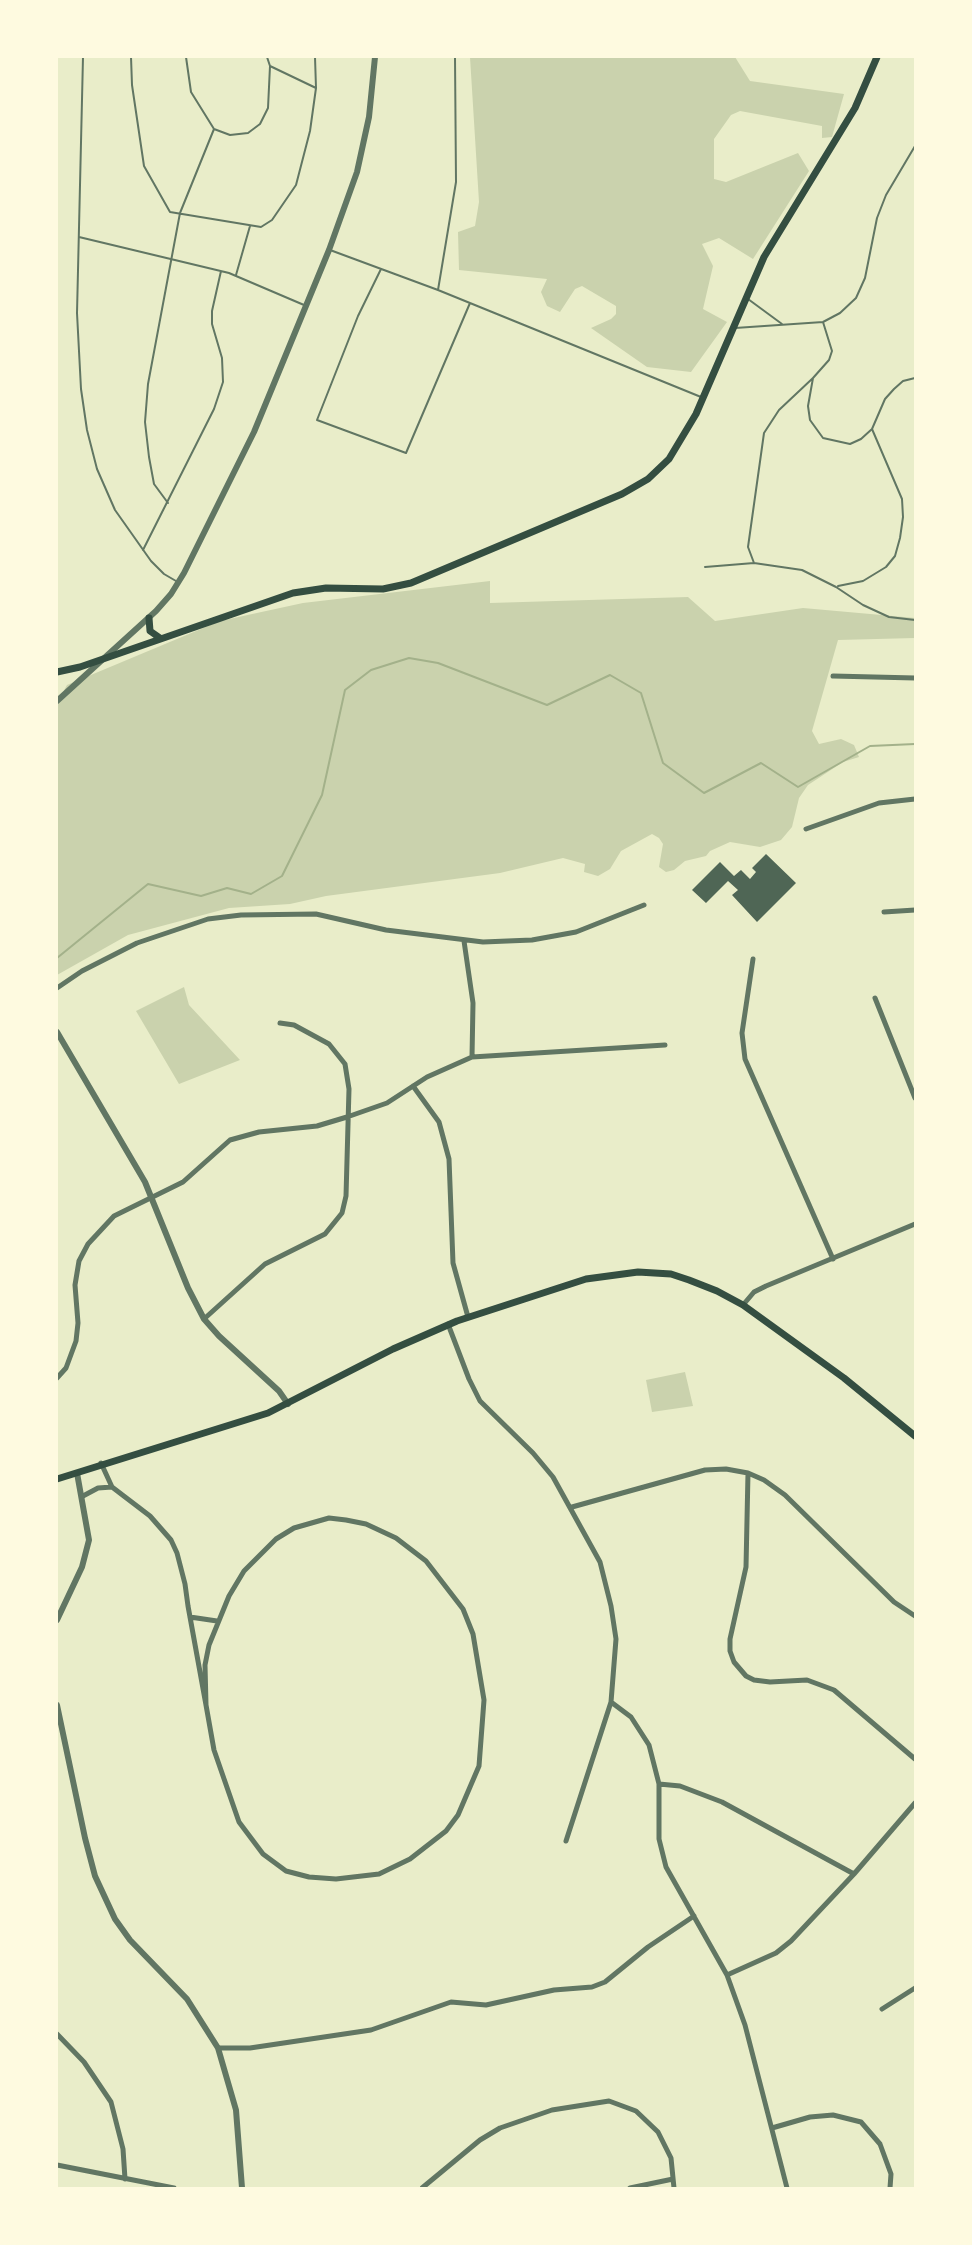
<!DOCTYPE html>
<html>
<head>
<meta charset="utf-8">
<style>
	body { margin:0 }
	#map { position:relative; width:972px; height:2245px; overflow:hidden; background:#e9edc9; font-family:"Source Sans 3",sans-serif }
	canvas { display:block }
	.frame { position:absolute; inset:0; border:58px solid #fefae0; pointer-events:none }
</style>
</head>
<body>
<div id="map">
<canvas width="972" height="2245"></canvas>
<div class="frame"></div>
</div>
<script>
const c = document.querySelector('canvas').getContext('2d');
c.lineJoin = 'round';
function paint(path, color) { c.fillStyle = color; c.fill(path, 'evenodd'); }
const poly = rows => new Path2D(rows.map(r => 'M' + r).join(''));
function trace(path, color, width, dash) { c.strokeStyle = color; c.lineWidth = width; c.lineCap = dash ? 'butt' : 'round'; c.setLineDash(dash || []); c.stroke(path); }
const green = poly([
	[470,57,735,57,750,81,844,94,832,137,822,138,822,126,740,111,731,115,714,139,714,179,726,182,798,153,809,171,753,259,719,238,702,244,713,266,703,309,727,322,691,372,647,367,591,328,611,319,616,314,616,306,582,286,575,289,560,312,547,306,541,292,547,279,459,270,458,232,475,226,479,202],
	[490,581,490,603,688,597,715,621,803,608,915,618,915,638,838,640,812,731,819,744,841,739,854,745,859,757,843,762,808,785,799,798,792,827,781,840,760,847,730,842,710,851,706,856,685,861,674,870,666,872,659,867,663,844,659,838,652,834,621,851,610,869,598,876,584,872,585,864,563,858,500,873,326,896,290,904,229,908,128,935,57,975,57,703,67,685,220,621,303,603],
	[184,987,189,1005,240,1060,179,1084,136,1011],
	[685,1372,693,1406,652,1412,646,1380]
]);
const stream = poly([
	[57,958,148,884,201,896,227,888,251,894,282,876,322,795,345,690,371,670,409,658,438,663,547,705,610,675,641,693,663,763,704,793,761,763,798,787,870,746,915,744]
]);
const building = poly([
	[766,854,796,883,757,922,732,895,738,890,728,881,706,903,692,890,720,862,734,876,741,870,750,879,756,872,752,868]
]);
const service = poly([
	[83,57,77,313,81,389,87,430,97,469,115,510,151,561,164,574,176,581],
	[131,57,132,85,144,166,170,212,261,227,272,220,296,185,310,131,316,88,315,57],
	[186,57,191,92,214,129,230,135,248,133,260,124,268,108,270,66,267,57],
	[270,66,316,88],
	[79,237,229,273,304,305],
	[330,250,438,290,701,397],
	[381,269,358,316,317,420,406,453,470,303],
	[236,275,250,226],
	[438,290,456,182,455,57],
	[748,299,782,324],
	[823,322,832,351,829,360,813,378,808,406,810,420,823,438,850,444,861,439,872,429,885,399,894,389,903,381,915,378],
	[735,328,823,322,840,313,856,298,865,278,877,218,886,195,915,146],
	[168,503,154,484,149,457,145,422,148,384,180,213,214,129],
	[143,550,214,409,223,382,222,358,212,324,212,311,221,271],
	[754,563,748,547,764,433,779,410,813,378],
	[705,567,754,563,802,570,836,587,863,605,889,617,915,620],
	[838,586,863,581,886,567,895,556,900,538,903,517,902,499,872,429]
]);
const minor = poly([
	[833,676,915,678],
	[806,829,879,803,915,799],
	[884,912,915,910],
	[464,941,473,1003,472,1057],
	[753,959,742,1033,745,1059,833,1259],
	[57,988,82,971,137,943,208,919,241,915,316,914,386,930,483,942,532,940,576,932,644,905],
	[875,998,915,1098],
	[413,1086,439,1122,449,1159,453,1263,468,1317],
	[743,1305,754,1292,766,1286,915,1224],
	[204,1319,265,1264,325,1234,342,1213,346,1196,349,1089,345,1064,329,1044,294,1025,280,1023],
	[448,1324,469,1379,480,1401,533,1453,553,1477,600,1562,611,1606,616,1639,611,1702,631,1717,649,1745,659,1784,659,1839,666,1867,727,1975,745,2025,787,2188],
	[57,1378,66,1368,76,1341,78,1323,75,1285,79,1261,88,1244,114,1216,183,1182,230,1140,259,1132,317,1126,347,1117,387,1103,427,1077,472,1057,665,1045],
	[101,1463,112,1487,150,1516,171,1540,177,1553,185,1584,188,1606,206,1705,214,1750,239,1822,263,1854,286,1871,309,1877,336,1879,379,1874,410,1859,446,1831,458,1815,479,1766,484,1700,473,1634,463,1609,426,1561,396,1538,366,1524,346,1520,329,1518,294,1528,276,1539,244,1571,229,1596,209,1645,205,1665,206,1705],
	[748,1473,746,1567,730,1639,730,1651,734,1662,746,1676,754,1680,770,1682,807,1680,834,1690,915,1759],
	[83,1496,98,1488,112,1487],
	[572,1507,705,1470,726,1469,748,1473,764,1480,785,1495,894,1602,915,1616],
	[190,1617,217,1621],
	[659,1784,680,1786,722,1802,854,1874],
	[566,1841,611,1702],
	[727,1975,776,1953,791,1941,854,1874,915,1803],
	[882,2009,915,1988],
	[57,2034,84,2062,111,2102,123,2149,125,2179],
	[218,2048,250,2048,371,2030,451,2002,486,2005,554,1990,592,1987,605,1982,648,1947,694,1916],
	[772,2128,810,2117,833,2115,861,2122,880,2144,891,2174,890,2188],
	[57,2165,174,2188],
	[422,2188,480,2140,500,2128,552,2110,609,2101,636,2111,658,2132,671,2158,674,2188],
	[630,2188,673,2179]
]);
const tertiary = poly([
	[57,701,156,611,171,594,184,573,254,432,329,250,357,172,369,117,375,57],
	[57,1032,145,1182,188,1288,204,1319,219,1336,279,1391,288,1404],
	[57,1620,82,1567,89,1540,77,1473],
	[57,1705,85,1838,95,1876,115,1919,130,1940,187,1999,218,2048,236,2110,242,2188]
]);
const secondary = poly([
	[149,618,150,631,160,638],
	[57,672,80,667,293,593,326,588,383,589,411,583,622,494,648,479,669,459,696,414,764,257,855,108,877,57],
	[57,1479,268,1413,393,1349,457,1321,586,1279,638,1272,671,1274,689,1280,717,1291,743,1305,844,1378,915,1436]
]);
paint(green, '#cad2ad');
trace(stream, '#a3b18a', 2);
paint(building, '#4f6655');
trace(service, '#617663', 2);
trace(minor, '#617663', 5);
trace(tertiary, '#617663', 6);
trace(secondary, '#344e41', 7);
</script>
</body>
</html>
